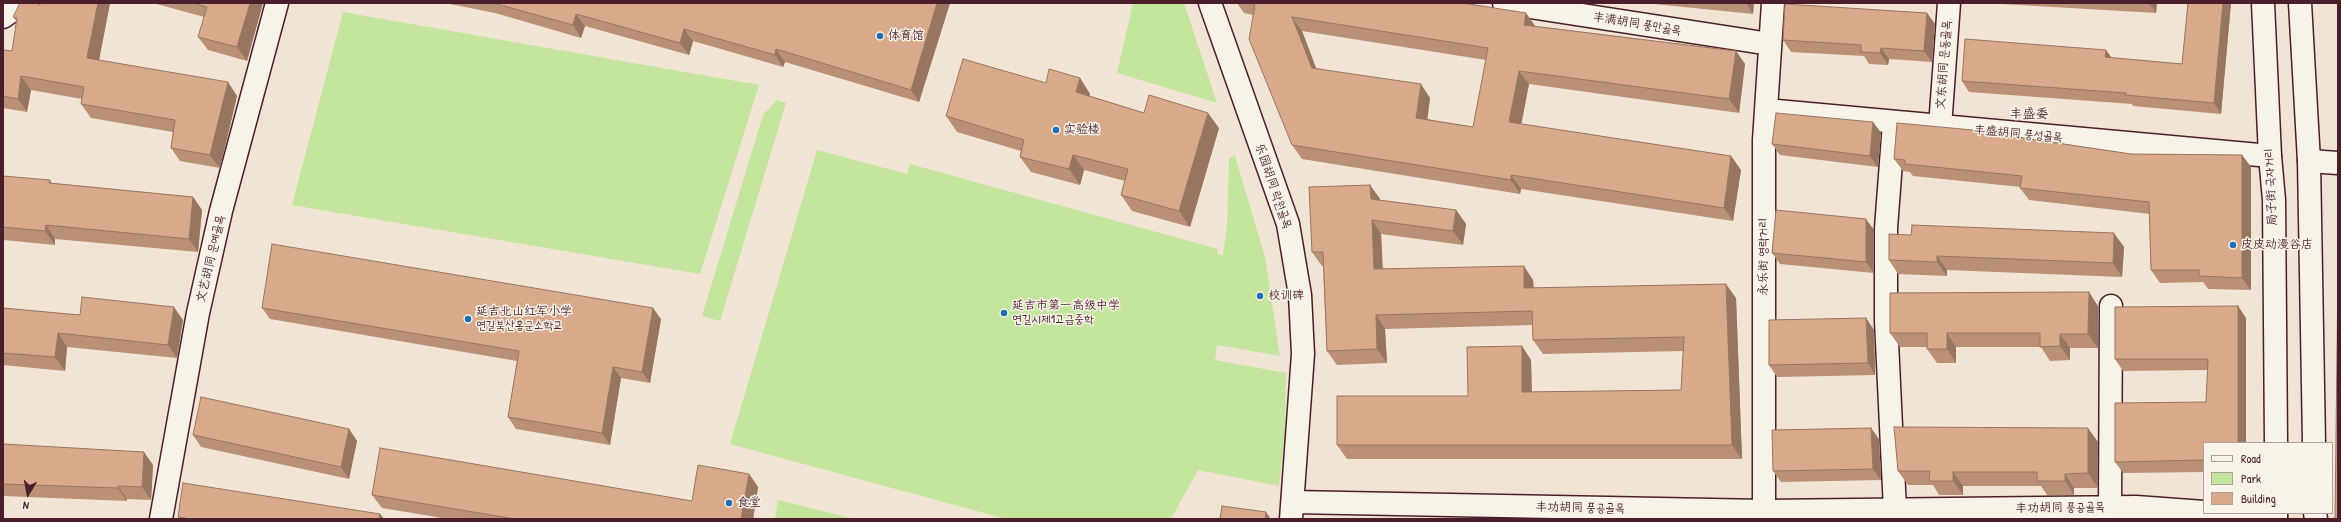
<!DOCTYPE html>
<html>
<head>
<meta charset="utf-8">
<style>
	body { margin:0 }
	#map { position:relative; width:2341px; height:522px; overflow:hidden; background:#f1e4d5; font-family:"Patrick Hand",sans-serif }
	canvas { display:block }
	.frame { position:absolute; inset:0; border:4px solid #4a1f2b; pointer-events:none }
	.legend { position:absolute; left:2203px; top:442px; width:130px; height:72px; box-sizing:border-box; background:#f7f3e8; border:1px solid #b29e9c; margin:0; padding:5px 7px; list-style:none; font-size:12px; color:#4a1f2b }
	.legend li { display:flex; align-items:center; gap:8px; height:20px }
	.legend b { width:20px; border:1px solid #b29e9c }
	.north { position:absolute; left:8px; top:474px; width:40px; height:40px; -webkit-text-stroke:3px #f7f3e8; paint-order:stroke; rotate:190deg; font-size:11px; font-weight:700; line-height:16px; text-align:center; color:#4a1f2b }
	.north::after { content:''; display:block; margin:auto; width:14px; height:18px; background:#4a1f2b; clip-path:polygon(50% 0,100% 100%,50% 72%,0 100%) }
</style>
</head>
<body>
<div id="map">
<canvas width="2341" height="522"></canvas>
<div class="frame"></div>
<ul class="legend">
<li><b style="height:5px;background:#f7f3e8"></b>Road</li>
<li><b style="height:11px;background:#c3e59e"></b>Park</li>
<li><b style="height:11px;background:#d8a98a"></b>Building</li>
</ul>
<div class="north">N</div>
</div>
<script>
const c = document.querySelector('canvas').getContext('2d');
c.lineJoin = 'round';
function paint(path, color) { c.fillStyle = color; c.fill(path, 'evenodd'); }
const poly = rows => new Path2D(rows.map(r => 'M' + r).join(''));
function trace(path, color, width, dash) { c.strokeStyle = color; c.lineWidth = width; c.lineCap = dash ? 'butt' : 'round'; c.setLineDash(dash || []); c.stroke(path); }
function drawText(font, color, halo, rows, align = 'center') {
  c.font = font + ' "Patrick Hand","LXGW WenKai TC","Poor Story",sans-serif'; c.lineWidth = 3; c.setLineDash([]); c.textBaseline = 'middle'; c.strokeStyle = halo; c.fillStyle = color; for (const [text, x, y, turn = 0] of rows) {
    c.save(); c.translate(x, y); c.rotate((+turn || 0) * Math.PI / 180); c.textAlign = isNaN(turn) ? turn : align; if (halo) c.strokeText(text, 0, 0); c.fillText(text, 0, 0); c.restore();
  }
}
const green = poly([
	[1133,3,1184,3,1217,103,1117,73],
	[343,12,759,85,700,274,292,205],
	[777,100,786,103,720,321,702,316,763,115],
	[817,150,907,174,910,164,1218,249,1217,254,1223,255,1227,227,1229,158,1235,156,1265,257,1280,356,1217,345,1215,360,1286,373,1285,432,1279,486,1198,470,1171,519,1006,519,730,444],
	[778,500,855,519,775,519]
]);
const street = poly([
	[1210,3,1288,224,1300,295,1303,354,1291,519],
	[1504,3,1770,44],
	[3,17,23,3],
	[1766,110,2270,156],
	[1894,123,1886,228,1886,321,1895,510],
	[1940,127,1949,3],
	[2309,161,2338,163],
	[1293,502,1764,511,2136,507,2204,512],
	[2110,507,2111,306],
	[1764,511,1764,140,1773,3],
	[2218,513,2276,517],
	[161,519,198,313,221,211,277,3]
]);
const secondary = poly([
	[2263,3,2270,156,2274,200,2276,443],
	[2300,3,2309,161,2314,443],
	[2276,513,2276,519],
	[2315,513,2316,519]
]);
const wall = poly([
	[40,3,110,3,99,60,237,96,220,168,180,161,171,148,173,132,91,118,81,104,82,99,31,90,27,112,3,108,3,50,12,51,17,22,13,17,40,5],
	[153,3,263,3,247,61,208,50,198,37,204,17],
	[445,3,950,3,919,102,785,62,783,67,693,41,689,55,585,26,581,38,495,13],
	[1237,3,1463,3,1535,26,1736,51,1745,64,1739,113,1529,84,1521,124,1731,156,1741,170,1733,221,1521,189,1520,194,1302,159,1292,145,1253,15,1244,13],
	[1302,31,1486,60,1473,127,1427,119,1430,98,1316,68],
	[1644,3,1754,3,1753,14],
	[1984,3,2157,3,2156,13],
	[2188,3,2231,3,2221,114,2133,106,2132,104,1969,92,1962,81,2106,50,2111,58,2182,64],
	[1927,13,1935,24,1932,62,1889,59,1888,65,1869,64,1864,56,1791,52,1783,40],
	[1080,78,1090,94,1090,96,1144,113,1219,128,1190,227,1132,211,1121,195,1125,181,1084,170,1080,185,1031,172,1020,157,1021,151,957,132,946,116,1046,83],
	[1873,122,1881,133,1878,167,1780,155,1772,144],
	[2019,137,2131,154,2242,155,2251,167,2251,290,2208,289,2203,282,2160,283,2151,270,2150,214,2029,200,2020,188,2021,187,1913,176,1910,172,1903,171,1894,159],
	[3,176,50,180,52,183,193,197,202,210,198,252,55,239,55,245,3,240],
	[1370,185,1380,199,1380,200,1456,210,1466,224,1463,245,1381,234,1383,269,1533,280,1534,288,1736,298,1742,459,1347,459,1337,445,1468,396,1531,360,1532,392,1681,390,1683,351,1543,354,1533,340,1533,325,1385,329,1387,363,1337,365,1327,351,1323,266,1322,266,1312,252],
	[1874,230,1874,273,1780,264,1772,253],
	[1889,234,2124,247,2122,277,1947,270,1947,276,1898,274,1889,260],
	[2098,306,2098,348,2070,348,2070,360,2050,361,2041,347,1956,347,1956,363,1937,363,1927,349,1927,347,1900,347,1890,333],
	[3,308,80,315,183,320,177,358,67,347,65,371,3,365],
	[262,308,661,319,650,383,621,378,610,445,516,429,508,417,517,361,270,319],
	[1866,318,1874,330,1875,375,1777,377,1769,365],
	[2246,318,2204,443,2204,472,2123,473,2115,462,2206,402,2208,370,2123,371,2115,359],
	[349,429,357,441,349,479,201,447,193,435],
	[1879,439,1881,480,1781,482,1773,471],
	[2098,442,2098,488,2074,488,2074,495,2047,495,2041,486,1963,486,1963,495,1939,495,1933,485,1908,485,1898,471],
	[3,444,153,465,151,500,127,499,127,501,3,496],
	[749,474,758,487,753,519,448,519,382,508,372,495,692,501],
	[380,514,384,519,179,519,178,517]
]);
const shadedWall = poly([
	[98,3,110,3,97,71,87,58],
	[250,3,263,3,247,61,237,47],
	[937,3,950,3,919,102,911,90],
	[1746,3,1754,3,1753,14],
	[2149,3,2157,3,2156,13],
	[2223,3,2231,3,2221,114,2214,103],
	[1526,13,1536,27,1524,25],
	[1927,13,1935,24,1932,62,1924,51],
	[576,14,585,26,581,38,573,25],
	[1292,17,1302,31,1321,81,1312,68],
	[684,29,693,41,689,55,680,43],
	[1881,48,1889,59,1888,65,1880,53],
	[776,49,785,62,783,67,775,55],
	[2106,50,2114,61,2105,57],
	[1736,51,1745,64,1739,113,1729,99],
	[1519,71,1529,84,1519,136,1509,122],
	[21,76,31,90,27,112,18,99],
	[1080,78,1090,94,1087,107,1076,92],
	[228,82,237,96,220,168,210,155],
	[1421,84,1430,98,1426,131,1416,118],
	[1208,113,1219,128,1190,227,1179,211],
	[1873,122,1881,133,1878,167,1870,156],
	[1073,155,1084,170,1080,185,1069,169],
	[2242,155,2251,167,2251,290,2242,278],
	[1731,156,1741,170,1733,221,1724,208],
	[1511,175,1521,189,1520,194,1511,180],
	[1370,185,1380,199,1380,212,1371,199],
	[193,197,202,210,198,252,189,239],
	[1456,210,1466,224,1463,245,1453,231],
	[1866,219,1874,230,1874,273,1866,262],
	[1372,220,1381,234,1383,283,1374,269],
	[46,225,55,239,55,245,45,231],
	[2114,233,2124,247,2122,277,2113,263],
	[1937,256,1947,270,1947,276,1937,262],
	[1524,266,1533,280,1534,302,1524,288],
	[1726,284,1736,298,1742,459,1732,445],
	[2089,292,2098,306,2098,348,2088,334],
	[2238,306,2246,318,2246,443,2238,443],
	[174,307,183,320,177,358,168,345],
	[653,308,661,319,650,383,642,372],
	[1376,315,1385,329,1387,363,1377,349],
	[1866,318,1874,330,1875,375,1868,363],
	[58,333,67,347,65,371,55,357],
	[1947,333,1956,347,1956,363,1947,349],
	[2060,334,2070,348,2070,360,2060,346],
	[1522,346,1531,360,1532,406,1522,392],
	[613,367,621,378,610,445,602,433],
	[1871,428,1879,439,1881,480,1873,469],
	[2088,428,2098,442,2098,488,2088,473],
	[349,429,357,441,349,479,341,467],
	[144,452,153,465,151,500,142,487],
	[1953,472,1963,486,1963,495,1953,481],
	[749,474,758,487,753,519,741,519],
	[2065,474,2074,488,2074,495,2065,481],
	[118,486,127,499,127,501,118,488],
	[1266,512,1271,519,1265,519],
	[380,514,384,519,379,519]
]);
const building = poly([
	[20,3,36,3,40,5,40,3,98,3,87,58,228,82,210,155,171,148,175,120,81,104,84,87,21,76,18,99,3,96,3,50,12,51,17,18,13,17,20,3],
	[192,3,250,3,237,47,198,37,207,7,192,3],
	[493,3,937,3,911,90,776,49,775,55,684,29,680,43,576,14,573,25,493,3],
	[1249,3,1463,3,1526,13,1524,25,1736,51,1729,99,1519,71,1509,122,1731,156,1724,208,1511,175,1511,180,1292,145,1249,39,1255,5,1249,3],
	[1292,17,1488,48,1473,127,1416,118,1421,84,1312,68,1292,17],
	[2188,3,2223,3,2214,103,2125,95,2126,93,1962,81,1965,39,2106,50,2105,57,2182,64,2188,3],
	[1785,4,1927,13,1924,51,1881,48,1880,53,1861,52,1861,45,1783,40,1785,4],
	[963,59,1046,83,1049,69,1080,78,1076,92,1144,113,1149,95,1208,113,1179,211,1121,195,1128,169,1073,155,1069,169,1020,157,1024,140,946,116,963,59],
	[1776,113,1873,122,1870,156,1772,144,1776,113],
	[1897,123,2016,134,2016,137,2131,154,2242,155,2242,278,2199,276,2199,270,2151,270,2149,202,2020,188,2022,176,1905,164,1905,160,1894,159,1897,123],
	[3,176,50,180,49,183,193,197,189,239,46,225,45,231,3,227,3,176],
	[1370,185,1371,199,1456,210,1453,231,1372,220,1374,269,1524,266,1524,288,1726,284,1732,445,1337,445,1337,396,1468,396,1467,347,1522,346,1522,392,1681,390,1684,337,1533,340,1532,311,1376,315,1377,349,1327,351,1323,252,1312,252,1309,187,1370,185],
	[1776,210,1866,219,1866,262,1772,253,1776,210],
	[1912,225,2114,233,2113,263,1937,256,1937,262,1889,260,1889,234,1911,235,1912,225],
	[272,244,653,308,642,372,613,367,602,433,508,417,519,351,262,308,272,244],
	[2338,270,2338,519,2335,519,2338,270],
	[2089,292,2088,334,2060,334,2060,346,2040,347,2040,333,1947,333,1947,349,1927,349,1927,333,1890,333,1890,293,2089,292],
	[82,297,174,307,168,345,58,333,55,357,3,353,3,308,80,315,82,297],
	[2238,306,2238,443,2204,443,2204,460,2115,462,2115,403,2206,402,2208,359,2115,359,2115,307,2238,306],
	[1866,318,1868,363,1769,365,1769,320,1866,318],
	[201,397,349,429,341,467,193,435,201,397],
	[1894,427,2088,428,2088,473,2065,474,2065,481,2037,481,2037,472,1953,472,1953,481,1929,481,1930,471,1898,471,1894,427],
	[1871,428,1873,469,1773,471,1772,430,1871,428],
	[3,444,144,452,142,487,118,486,118,488,3,484,3,444],
	[380,448,692,501,698,465,749,474,741,519,515,519,372,495,380,448],
	[183,483,380,514,379,519,186,519,186,518,178,517,183,483],
	[1222,506,1266,512,1265,519,1220,519,1222,506]
]);
const markers = [
	[880,36,4,"#1f6fb2"],
	[1056,130,4,"#1f6fb2"],
	[2233,245,4,"#1f6fb2"],
	[1260,296,4,"#1f6fb2"],
	[1004,313,4,"#1f6fb2"],
	[468,319,4,"#1f6fb2"],
	[729,503,4,"#1f6fb2"]
];
const streetNames = [
	["丰满胡同 풍만골목",1637,24,9],
	["文东胡同 문동골목",1944,65,-86],
	["丰盛胡同 풍성골목",2018,134,5],
	["乐园胡同 락원골목",1273,186,71],
	["局子街 국자거리",2271,187,-93],
	["永乐街 영락거리",1764,257,-90],
	["文艺胡同 문예골목",211,259,-77],
	["丰功胡同 풍공골목",1580,508,1],
	["丰功胡同 풍공골목",2060,508,-1]
];
const poiNames = [
	["体育馆",888,36],
	["实验楼",1064,130],
	["皮皮动漫谷店",2241,245],
	["校训碑",1268,296],
	["延吉市第一高级中学",1012,306],
	["연길시제1고급중학",1012,320],
	["延吉北山红军小学",476,312],
	["연길북산홍군소학교",476,326],
	["食堂",737,503]
];
const neighbourhoodNames = [
	["丰盛委",2029,115]
];
paint(green, '#c3e59e');
trace(street, '#4a1f2b', 25);
trace(secondary, '#4a1f2b', 25);
trace(street, '#f7f3e8', 22);
trace(secondary, '#f7f3e8', 22);
paint(wall, '#ba9177');
paint(shadedWall, '#977661');
paint(building, '#d8a98a');
trace(building, '#977661', 1);
for (const [x, y, r, color] of markers) { const dot = new Path2D(); dot.arc(x, y, r, 0, 2 * Math.PI); c.fillStyle = color; c.fill(dot); trace(dot, '#f7f3e8', 1.5); }
drawText('12px', '#4a1f2b', '#f7f3e8', streetNames);
drawText('12px', '#4a1f2b', '#f7f3e8', poiNames, 'left');
drawText('13px', '#4a1f2b', '#f7f3e8', neighbourhoodNames);
</script>
</body>
</html>
